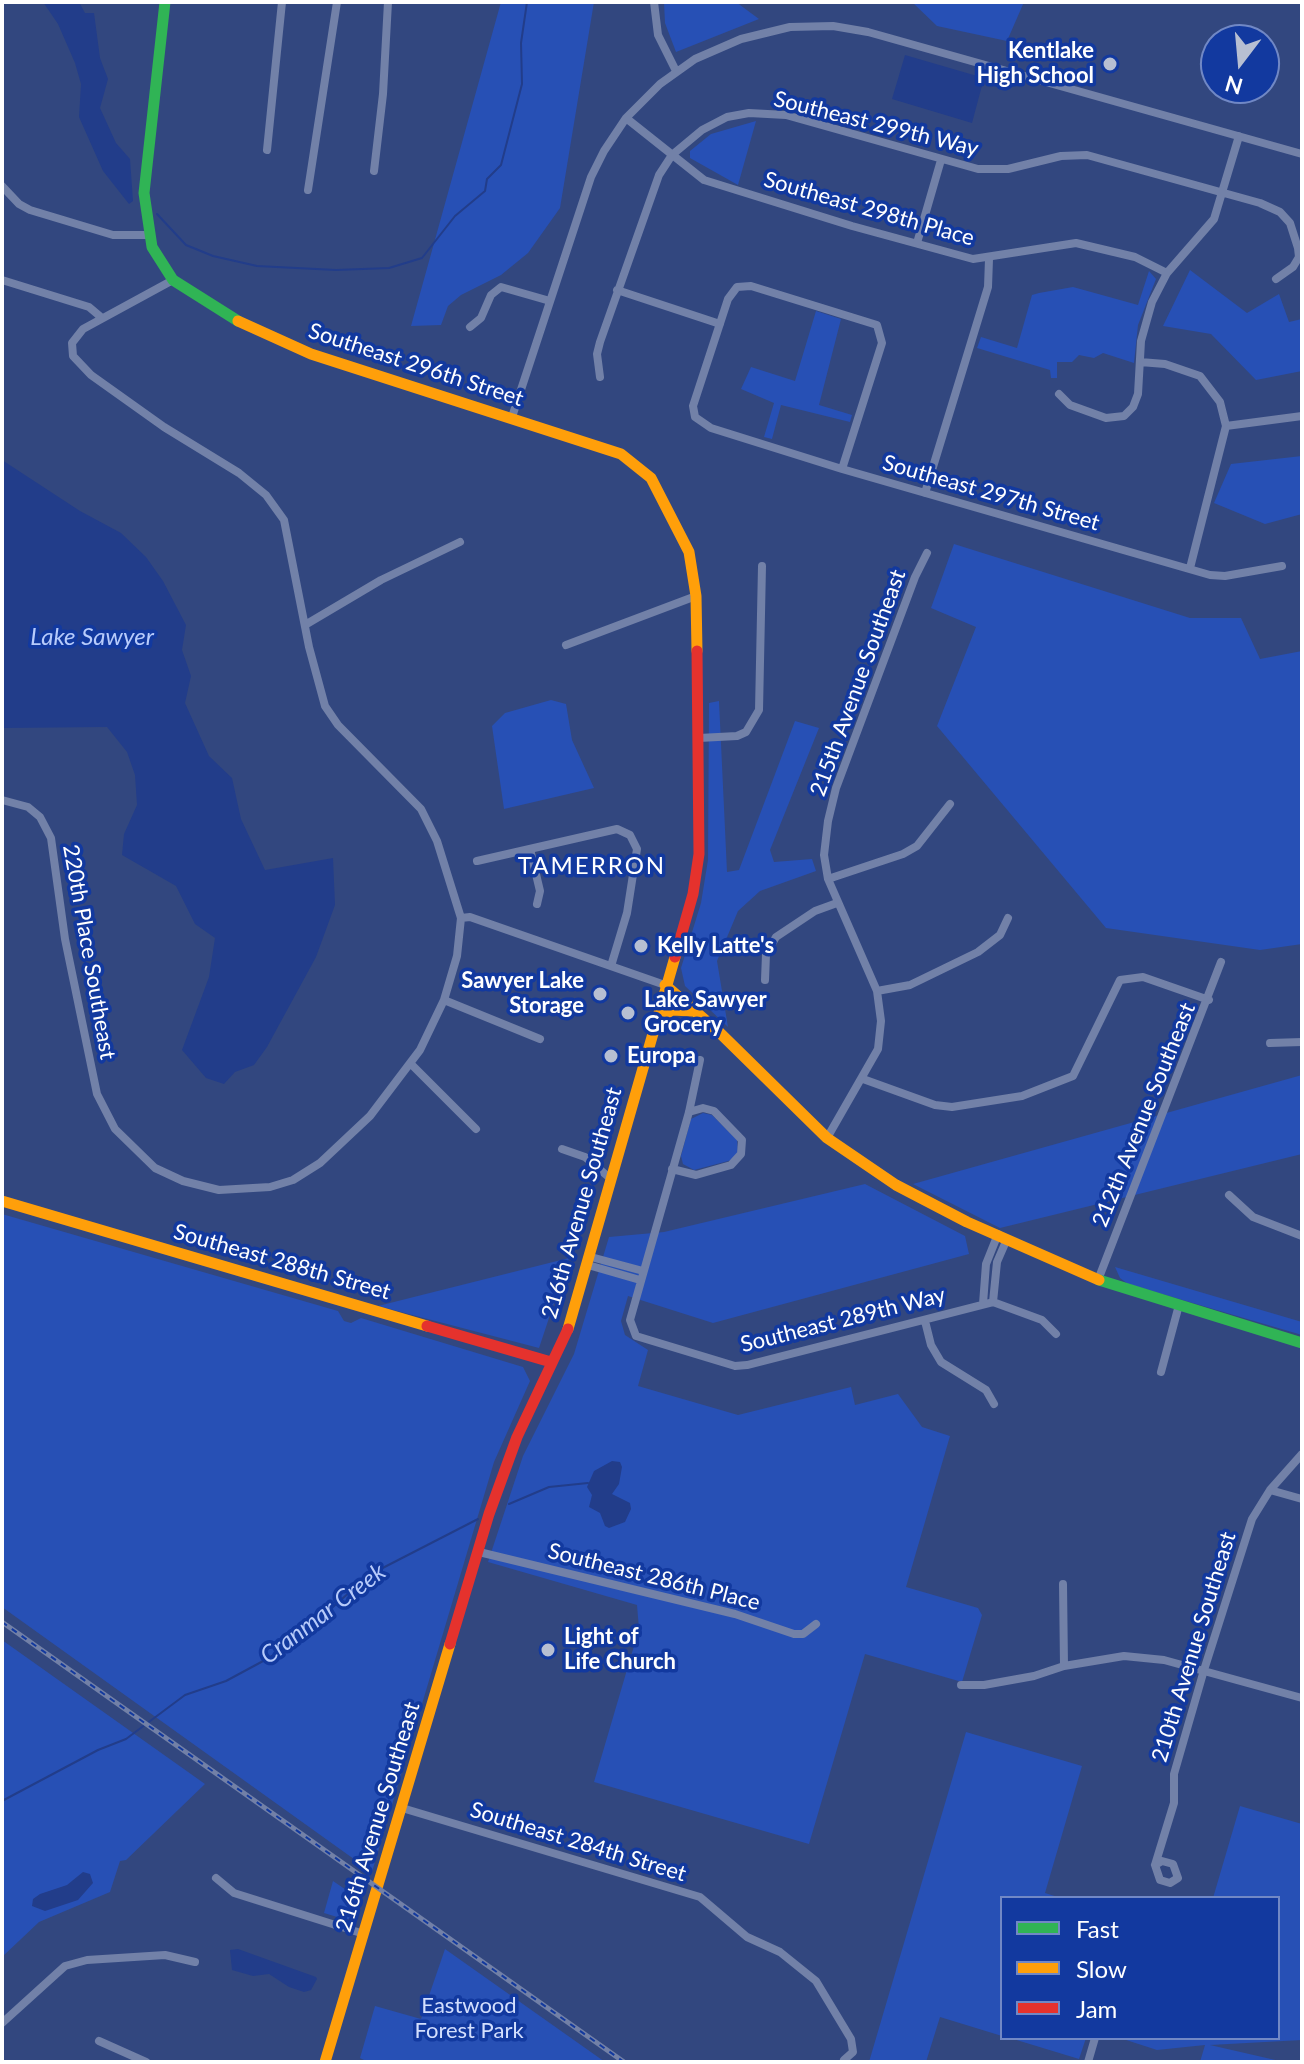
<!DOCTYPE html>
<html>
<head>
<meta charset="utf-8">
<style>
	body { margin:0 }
	#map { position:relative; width:1304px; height:2064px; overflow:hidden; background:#32477f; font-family:Lato,sans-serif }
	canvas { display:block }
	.frame { position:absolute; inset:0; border:4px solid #fff; pointer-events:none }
	.legend { position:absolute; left:1000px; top:1896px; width:280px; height:144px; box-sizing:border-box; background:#12399f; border:2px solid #7188c5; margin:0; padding:10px 14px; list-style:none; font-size:24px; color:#fff }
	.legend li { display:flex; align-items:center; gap:16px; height:40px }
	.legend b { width:40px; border:2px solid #7188c5 }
	.north { position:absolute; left:1200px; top:24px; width:80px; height:80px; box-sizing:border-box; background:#12399f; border:2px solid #7188c5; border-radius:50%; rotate:196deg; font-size:22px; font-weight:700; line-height:32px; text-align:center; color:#fff }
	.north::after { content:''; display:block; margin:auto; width:28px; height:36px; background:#b7bfd2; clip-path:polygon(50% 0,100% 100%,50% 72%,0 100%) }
</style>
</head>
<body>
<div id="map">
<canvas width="1304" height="2064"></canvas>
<div class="frame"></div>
<ul class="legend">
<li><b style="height:10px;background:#30b455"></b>Fast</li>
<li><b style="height:10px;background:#ff9f0a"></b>Slow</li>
<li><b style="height:10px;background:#e5322d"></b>Jam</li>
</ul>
<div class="north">N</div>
</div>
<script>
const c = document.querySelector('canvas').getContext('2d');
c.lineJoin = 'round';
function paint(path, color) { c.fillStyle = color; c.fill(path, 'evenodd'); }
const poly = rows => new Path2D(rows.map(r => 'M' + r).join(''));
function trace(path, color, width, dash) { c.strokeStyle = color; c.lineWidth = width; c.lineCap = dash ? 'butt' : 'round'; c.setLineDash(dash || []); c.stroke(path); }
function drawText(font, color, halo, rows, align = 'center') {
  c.font = font + ' Lato,sans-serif'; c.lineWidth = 7; c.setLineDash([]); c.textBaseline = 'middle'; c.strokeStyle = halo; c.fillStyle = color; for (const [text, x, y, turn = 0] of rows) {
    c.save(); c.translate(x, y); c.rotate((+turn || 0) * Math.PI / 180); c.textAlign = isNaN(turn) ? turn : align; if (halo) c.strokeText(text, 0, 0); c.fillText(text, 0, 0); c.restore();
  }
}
const green = poly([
	[501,2,594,2,560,208,528,253,501,275,461,295,448,306,441,325,411,326],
	[664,2,736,2,759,19,676,52,665,23],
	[912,2,1024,2,1007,41,937,26],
	[756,121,738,185,690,158,690,151,711,134],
	[1190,270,1247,313,1279,294,1289,322,1302,319,1302,371,1256,380,1211,334,1163,326],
	[1149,271,1156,279,1138,325,1134,363,1103,353,1094,358,1079,355,1072,362,1057,362,1057,378,1051,378,1050,370,977,348,981,337,1017,348,1032,295,1039,293,1073,287,1138,305],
	[816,311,841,319,819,405,852,415,850,422,781,405,772,439,764,437,774,403,741,389,751,367,795,381],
	[1302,456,1302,514,1265,524,1214,503,1231,464],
	[954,544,1190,618,1241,618,1260,659,1302,651,1302,944,1260,950,1106,928,937,726,976,627,931,608],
	[551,700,566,704,572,740,594,788,504,809,492,726,505,713],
	[719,701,727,872,739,870,795,721,819,728,770,850,774,862,812,859,816,871,760,891,738,911,717,961,728,1027,685,986,681,968,701,903,708,860,709,703],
	[1302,1075,1302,1154,1000,1228,913,1184],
	[703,1113,712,1115,737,1140,738,1153,732,1160,694,1170,683,1164,681,1156,691,1119],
	[865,1184,965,1236,969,1254,713,1323,628,1296,621,1321,625,1335,648,1350,638,1386,738,1415,851,1387,855,1405,898,1394,922,1427,950,1436,906,1587,978,1608,982,1615,962,1682,865,1654,809,1844,594,1782,639,1629,637,1605,488,1562,523,1456,574,1354,609,1237,664,1232],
	[2,1214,338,1311,344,1321,351,1323,361,1318,523,1367,530,1381,494,1462,372,1872,2,1607],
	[569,1258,539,1348,378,1306],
	[1115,1267,1302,1322,1302,1335,1128,1284,1120,1278],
	[2,1640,205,1784,126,1860,120,1861,110,1892,39,1922,2,1957],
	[966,1732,1082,1766,1045,1893,1061,1898,1002,1898,1002,2036,940,2017,926,2062,869,2062],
	[1240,1806,1302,1824,1302,2040,1210,2045,1284,2062,1200,2062,1205,2045,1157,2050,1120,2038,1278,2038,1278,1898,1213,1898],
	[333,1881,361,1900,356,1915,347,1920,324,1913],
	[445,1949,605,2062,368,2062,360,2058,375,2006,421,2019],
	[1010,2038,1086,2038,1079,2059]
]);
const water = poly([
	[43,2,79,2,85,13,94,13,100,58,108,79,100,108,116,143,130,159,133,201,129,204,103,171,79,117,81,84,75,63,58,24],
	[905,55,984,78,972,123,892,99],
	[2,460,80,511,121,533,146,557,163,581,186,625,182,650,191,676,185,703,209,756,232,778,241,819,265,870,333,858,335,905,316,957,267,1047,254,1065,235,1072,224,1084,206,1078,182,1050,209,977,215,938,195,924,176,886,122,855,124,834,137,805,135,775,127,752,107,727,2,728],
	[612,1461,620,1462,622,1467,619,1484,612,1494,630,1503,631,1509,625,1522,609,1528,605,1526,600,1513,589,1507,592,1495,587,1487,594,1471],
	[83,1872,90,1874,93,1883,78,1900,45,1911,32,1906,33,1899,40,1894,67,1885],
	[238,1949,316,1977,317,1979,311,1990,304,1992,289,1987,269,1974,253,1976,232,1970,230,1950]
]);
const stream = poly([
	[157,214,186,245,213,256,257,266,336,270,389,268,422,258,455,216,485,191,487,179,501,165,522,84,521,43,527,2],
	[509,1504,549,1487,588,1483],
	[2,1801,98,1750,126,1739,185,1695,226,1681,265,1660,290,1645,369,1575,478,1519]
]);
const street = poly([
	[654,2,658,35,676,71],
	[626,118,704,180,852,226,973,259,1076,243,1135,257,1167,273],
	[267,150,282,2],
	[374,171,383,94,388,2],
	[2,186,19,204,30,210,113,235,149,235],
	[308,190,337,2],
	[917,243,941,160],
	[2,280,89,307,102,318],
	[617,290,720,324],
	[470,327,481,318,491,295,501,287,550,301],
	[1140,362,1165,364,1200,376,1220,402,1226,426,1190,568],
	[600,377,597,354,600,342,659,175,672,155,702,130,727,117,749,113,786,115,978,169,1008,169,1061,156,1087,155,1260,203,1280,212,1290,223,1298,248,1299,257,1293,267,1276,279],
	[1059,394,1070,405,1106,418,1124,416,1133,407,1138,394,1141,341,1152,302,1167,273,1214,219,1239,136],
	[512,417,591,177,604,151,626,118,660,84,695,59,741,39,790,27,833,26,868,32,1302,154],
	[1226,426,1302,416],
	[842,469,882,343,877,325,751,286,737,287,728,299,693,406,695,417,711,428,842,469,1210,575,1225,576,1282,566],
	[925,493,988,287,989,259],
	[305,625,381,580,460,542],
	[566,645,696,596],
	[699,738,737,736,746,732,759,710,762,566],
	[2,800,28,807,40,817,51,838,65,939,97,1094,115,1129,155,1168,183,1181,219,1190,270,1187,293,1180,320,1163,370,1116,420,1050,444,1000,457,956,461,918,437,841,421,809,338,725,325,706,309,647,284,520,266,495,239,473,164,427,91,375,73,356,72,343,83,329,173,280],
	[530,849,540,891,537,904],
	[477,861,617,829,630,835,637,849,627,913,611,966],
	[828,879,903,854,917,846,950,804],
	[461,918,470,917,665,985],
	[765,980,766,954,776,937,815,911,837,903],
	[877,991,910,985,978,952,1000,935,1008,918],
	[444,1000,540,1039],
	[1270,1043,1302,1042],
	[700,1060,689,1112,630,1320,636,1336,735,1366,747,1365,993,1302,1042,1320,1056,1334],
	[411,1064,476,1129],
	[863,1079,935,1105,952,1107,1022,1096,1073,1076,1120,980,1143,977,1209,1000],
	[827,1138,878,1049,881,1021,877,991,828,879,824,855,828,821,836,788,915,577,927,553],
	[562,1149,585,1157,611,1179],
	[672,1169,696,1175,731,1165,741,1154,742,1140,714,1111,703,1108,689,1112],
	[1229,1195,1253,1217,1302,1236],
	[591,1257,643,1271],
	[588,1265,640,1280],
	[1098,1280,1221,962],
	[993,1302,997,1262,1007,1239],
	[983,1304,986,1264,998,1234],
	[925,1321,931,1345,941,1362,986,1390,994,1404],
	[1161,1372,1179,1305],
	[1270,1490,1302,1499],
	[479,1552,735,1614,794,1634,803,1634,816,1624],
	[1063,1584,1064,1666],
	[961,1685,984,1685,1034,1676,1064,1666,1124,1656,1164,1660,1302,1698],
	[402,1808,700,1897,747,1937,780,1952,816,1981,851,2039,853,2052,844,2060],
	[1155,1865,1162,1861,1173,1864,1178,1878,1170,1883,1160,1880,1155,1865,1174,1803,1174,1774,1204,1670,1252,1519,1270,1490,1302,1454],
	[216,1878,234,1893,364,1934],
	[2,2023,65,1966,87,1960,165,1955,195,1962],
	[99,2041,146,2062],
	[1088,2062,1095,2038]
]);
const fast = poly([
	[165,2,144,193,152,247,173,280,238,321],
	[1099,1280,1302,1343]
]);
const slow = poly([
	[238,321,311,354,621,454,651,478,689,552,696,596,697,651],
	[665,985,720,1033,827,1138,896,1185,967,1222,1099,1280],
	[654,1022,672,1010,692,1011],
	[2,1201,427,1326],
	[568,1329,675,957],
	[325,2062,450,1644]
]);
const jam = poly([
	[675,957,693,894,699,854,697,651],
	[427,1326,551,1362],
	[450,1644,489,1514,517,1437,568,1329]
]);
const rail = poly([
	[2,1622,624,2062]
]);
const markers = [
	[1110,64,8,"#b7bfd2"],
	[641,946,8,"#b7bfd2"],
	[600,994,8,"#b7bfd2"],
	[628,1013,8,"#b7bfd2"],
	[611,1056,8,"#b7bfd2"],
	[548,1650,8,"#b7bfd2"]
];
const poiNames = [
	["Kentlake",1094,51,"right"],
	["High School",1094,76,"right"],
	["Kelly Latte's",657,946],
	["Sawyer Lake",584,981,"right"],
	["Storage",584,1006,"right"],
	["Lake Sawyer",644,1000],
	["Grocery",644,1025],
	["Europa",627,1056],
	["Light of",564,1637],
	["Life Church",564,1662]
];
const streetNames = [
	["Southeast 299th Way",876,124,14],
	["Southeast 298th Place",869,209,16],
	["Southeast 296th Street",416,365,18],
	["Southeast 297th Street",991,493,16],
	["215th Avenue Southeast",858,683,-70],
	["220th Place Southeast",89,952,80],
	["212th Avenue Southeast",1144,1115,-68],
	["216th Avenue Southeast",582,1203,-74],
	["Southeast 288th Street",282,1262,16],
	["Southeast 289th Way",843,1320,-14],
	["Southeast 286th Place",654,1577,14],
	["210th Avenue Southeast",1194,1647,-73],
	["216th Avenue Southeast",378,1817,-73],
	["Southeast 284th Street",578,1842,17]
];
const parkNames = [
	["Eastwood",469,2006],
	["Forest Park",469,2031]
];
const waterNames = [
	["Lake Sawyer",92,637],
	["Cranmar Creek",323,1614,-37]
];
const neighbourhoodNames = [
	["TAMERRON",592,866]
];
paint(green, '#2750b5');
paint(water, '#223d8a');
trace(stream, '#223d8a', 2);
trace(street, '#7281a8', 8);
trace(fast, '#30b455', 11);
trace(slow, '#ff9f0a', 11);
trace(jam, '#e5322d', 11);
trace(rail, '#7280a7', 5);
trace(rail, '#12399f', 2, [6]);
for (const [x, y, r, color] of markers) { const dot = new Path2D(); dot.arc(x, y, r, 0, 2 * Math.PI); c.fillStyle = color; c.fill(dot); trace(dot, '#12399f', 3); }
drawText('bold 22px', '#fff', '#12399f', poiNames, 'left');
drawText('22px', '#fff', '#12399f', streetNames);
drawText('22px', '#d3dffe', '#12399f', parkNames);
drawText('italic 24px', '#b7cbfb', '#12399f', waterNames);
c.letterSpacing = '2px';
drawText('24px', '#fff', '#12399f', neighbourhoodNames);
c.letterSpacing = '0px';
</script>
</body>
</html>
